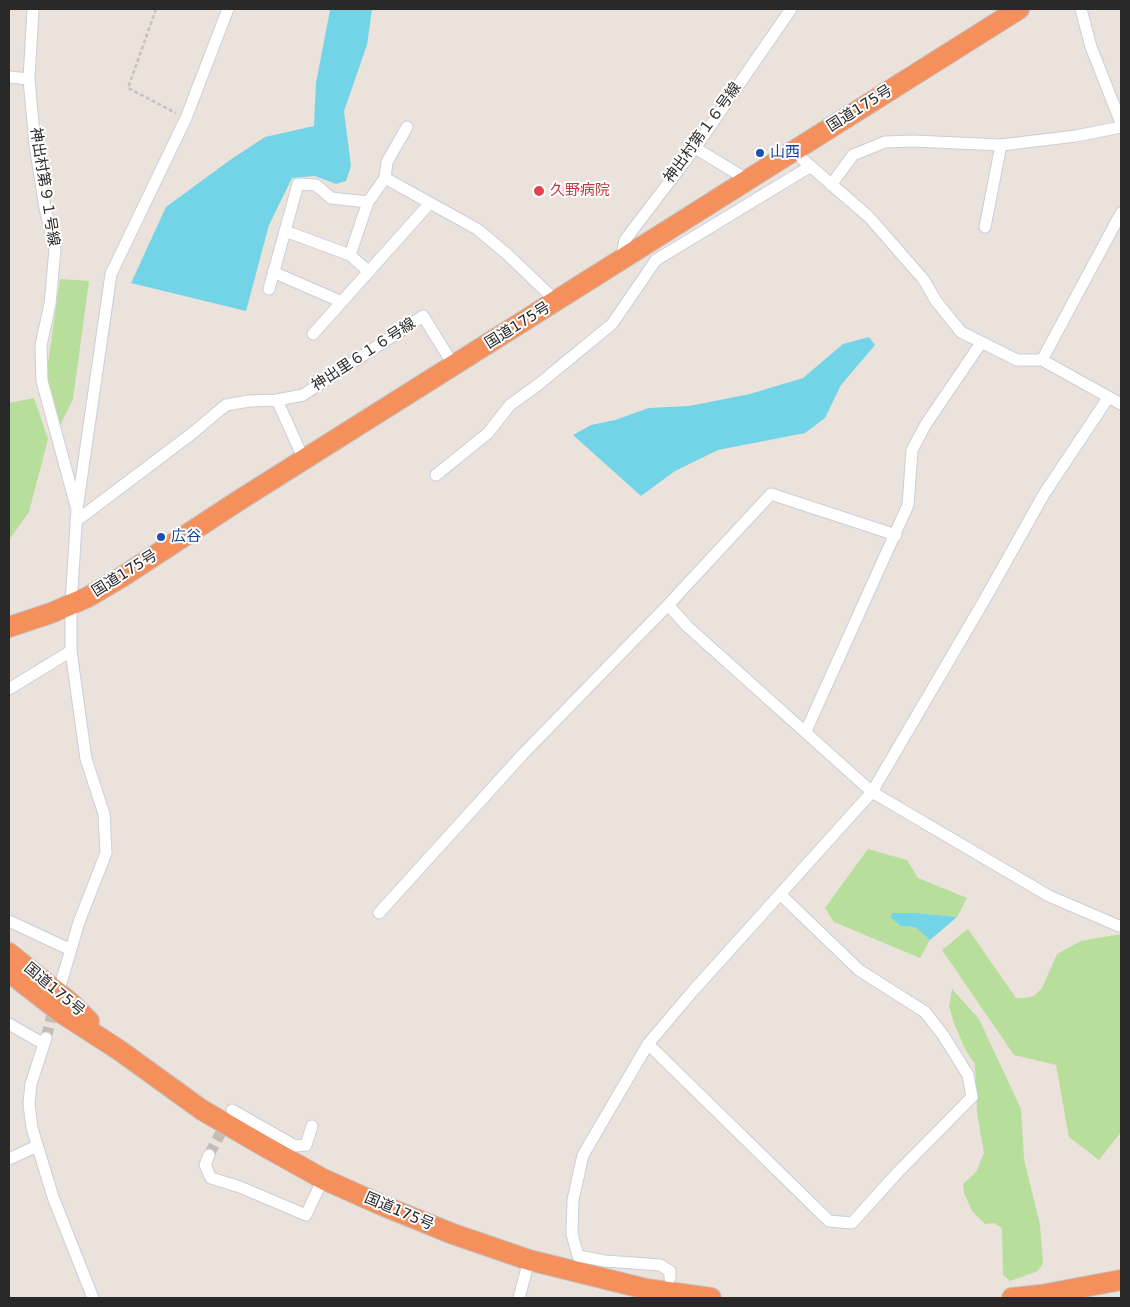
<!DOCTYPE html>
<html>
<head>
<meta charset="utf-8">
<style>
  body { margin:0 }
  #map { position:relative; width:1130px; height:1307px; overflow:hidden; background:#eae2db; font-family:"DejaVu Sans",sans-serif }
  canvas { display:block }
  .frame { position:absolute; inset:0; border:10px solid #292929; pointer-events:none }
</style>
</head>
<body>
<div id="map">
<canvas width="1130" height="1307"></canvas>
<div class="frame"></div>
</div>
<script>
const ctx = document.querySelector('canvas').getContext('2d');
ctx.lineJoin = 'round';
function paint(path, color) { ctx.fillStyle = color; ctx.fill(path, 'evenodd'); }
const poly = rows => new Path2D(rows.map(r => 'M' + r).join(''));
function strokePath(path, color, width, dash) { ctx.strokeStyle = color; ctx.lineWidth = width; ctx.lineCap = dash ? 'butt' : 'round'; ctx.setLineDash(dash || []); ctx.stroke(path); }
function label(font, color, halo, rows, align = 'center') {
  ctx.font = font + ' "DejaVu Sans","Noto Sans JP",sans-serif'; ctx.lineWidth = 4; ctx.setLineDash([]); ctx.textBaseline = 'middle'; ctx.strokeStyle = halo; ctx.fillStyle = color; for (const [text, x, y, turn = 0] of rows) {
    ctx.save(); ctx.translate(x, y); ctx.rotate((+turn || 0) * Math.PI / 180); ctx.textAlign = isNaN(turn) ? turn : align; if (halo) ctx.strokeText(text, 0, 0); ctx.fillText(text, 0, 0); ctx.restore();
  }
}
const green = poly([
  [60,279,89,281,73,399,60,426,46,377],
  [34,398,48,439,29,512,9,540,9,403],
  [868,849,907,860,918,878,967,898,957,917,917,913,893,913,901,926,915,927,930,940,920,958,834,922,825,908],
  [968,929,1016,998,1025,998,1034,996,1042,988,1057,954,1081,941,1121,934,1121,1132,1099,1160,1069,1137,1056,1065,1014,1055,942,950],
  [952,989,979,1019,1021,1109,1024,1159,1040,1225,1043,1263,1038,1271,1010,1281,1003,1275,1002,1228,994,1223,985,1224,972,1211,964,1193,963,1184,976,1172,984,1153,977,1113,975,1064,965,1049,954,1023,949,1006]
]);
const water = poly([
  [329,9,372,9,367,45,344,111,351,166,346,181,336,184,315,176,292,178,269,225,246,311,131,283,166,207,230,160,265,137,314,126,316,83,330,10],
  [869,337,875,345,841,385,825,418,805,433,718,450,675,471,641,496,573,435,591,425,615,420,649,408,689,406,750,394,803,378,843,344],
  [893,913,917,913,957,917,930,940,915,927,901,926,890,917]
]);
const streetTunnel = poly([
  [46,1038,55,1003],
  [209,1155,228,1119]
]);
const path = poly([
  [156,9,128,88,176,113]
]);
const street = poly([
  [33,9,29,79,35,145,45,208,55,250,50,304,41,345,42,381,76,506],
  [1081,9,1091,47,1121,123],
  [9,77,29,79],
  [407,127,387,162,385,178,477,229,507,254,557,302],
  [695,148,748,180],
  [793,151,869,217,924,280,936,301,961,332,1017,360,1042,360,1121,404],
  [831,185,853,155,885,142,913,141,1001,145,1076,136,1121,127],
  [985,227,1001,145],
  [285,231,350,255,369,272],
  [350,255,368,202],
  [621,259,625,240,695,148,791,9],
  [273,272,342,302],
  [269,289,298,184,316,185,331,198,368,202,385,178],
  [313,334,430,203],
  [1042,360,1121,213],
  [277,400,304,460],
  [436,475,488,433,510,405,539,384,612,324,656,260,811,166],
  [76,521,190,435,226,405,249,401,277,400,303,395,423,316,454,366],
  [668,605,688,627,872,792,1049,896,1119,926,1121,926],
  [9,689,71,651],
  [806,731,908,505,912,450,926,424,981,343],
  [379,913,523,754,668,605,771,494,896,535],
  [9,921,71,950],
  [61,983,79,922,106,853,104,814,86,759,71,651,71,605,77,509,111,274,186,118,228,9],
  [9,1024,44,1044],
  [46,1038,31,1084,29,1104,32,1128,53,1197,93,1298],
  [648,1044,829,1221,852,1223,898,1172,972,1097,968,1075,943,1035,925,1012,859,970,781,895],
  [232,1110,295,1146,306,1145,312,1126],
  [209,1155,205,1165,211,1178,240,1187,306,1215,323,1179],
  [9,1159,37,1146],
  [670,1278,670,1271,660,1265,605,1261,578,1256,572,1234,573,1200,583,1155,648,1044,692,992,872,792,985,599,1044,494,1108,398],
  [519,1298,529,1260]
]);
const highway = poly([
  [9,627,51,613,88,597,122,577,238,501,1019,9],
  [9,953,71,1003,89,1021],
  [9,972,60,1012,119,1050,202,1110,264,1146,323,1179,386,1207,453,1234,529,1260,646,1289,711,1298],
  [1012,1298,1041,1295,1121,1280]
]);
const markers = [
  [760,153,5,"#1a4fb4"],
  [539,191,6,"#e0444e"],
  [161,537,5,"#1a4fb4"]
];
const streetNames = [
  ["国道175号",860,109,-32],
  ["神出村第１６号線",703,133,-54],
  ["神出村第９１号線",44,187,81],
  ["国道175号",518,326,-32],
  ["神出里６１６号線",364,355,-33],
  ["国道175号",125,574,-32],
  ["国道175号",54,990,40],
  ["国道175号",399,1212,23]
];
const transitNames = [
  ["山西",770,153],
  ["広谷",171,537]
];
const healthNames = [
  ["久野病院",550,191]
];
paint(green, '#b8de9b');
paint(water, '#74d4e7');
strokePath(streetTunnel, '#c3bdb7', 11, [11, 5.5]);
strokePath(street, '#caceda', 13);
strokePath(highway, '#c3c3c3', 22);
strokePath(path, '#c3c3c3', 2.5, [4, 2.5]);
strokePath(street, '#fff', 11);
strokePath(highway, '#f58f5c', 20);
for (const [x, y, r, color] of markers) { const dot = new Path2D(); dot.arc(x, y, r, 0, 2 * Math.PI); ctx.fillStyle = color; ctx.fill(dot); strokePath(dot, '#fff', 2); }
label('15px', '#292929', '#fff', streetNames);
label('15px', '#164399', '#fff', transitNames, 'left');
label('15px', '#be3a42', '#fff', healthNames, 'left');
</script>
</body>
</html>
